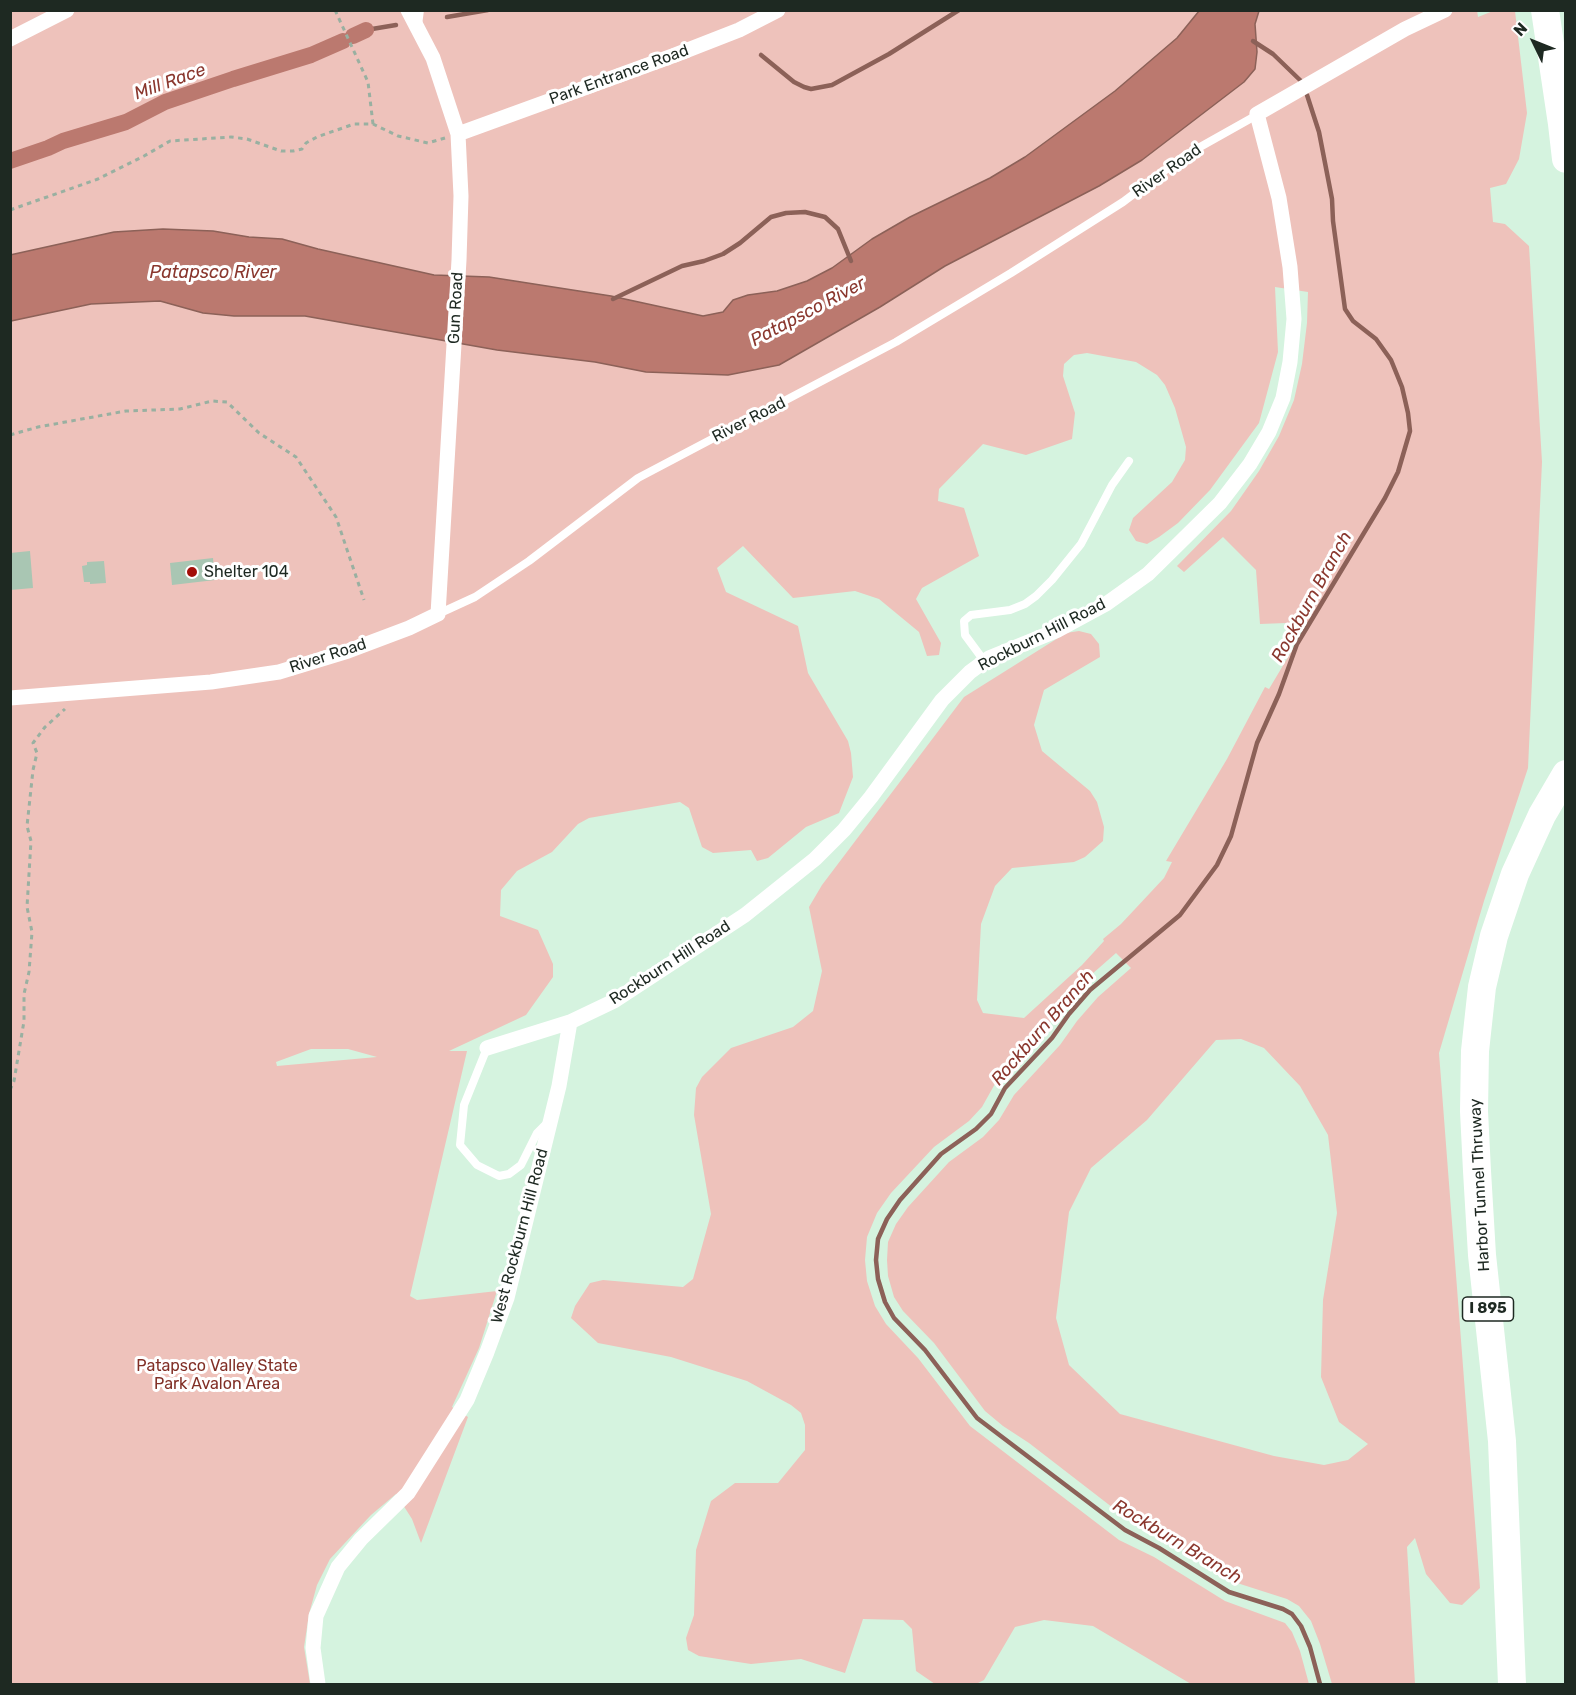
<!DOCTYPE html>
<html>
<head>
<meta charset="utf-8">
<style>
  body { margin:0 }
  #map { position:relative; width:1576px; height:1695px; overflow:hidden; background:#d5f3df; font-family:Rubik,sans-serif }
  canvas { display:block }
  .frame { position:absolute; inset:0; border:12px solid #1e2922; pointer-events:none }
  .north { position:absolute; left:1504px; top:12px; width:60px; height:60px; -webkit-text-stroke:4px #fff; paint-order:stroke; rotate:313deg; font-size:16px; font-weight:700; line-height:24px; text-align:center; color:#1e2922 }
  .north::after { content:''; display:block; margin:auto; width:21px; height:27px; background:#1e2922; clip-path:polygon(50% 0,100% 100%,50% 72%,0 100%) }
</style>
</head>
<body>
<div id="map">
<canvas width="1576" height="1695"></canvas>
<div class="frame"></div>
<div class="north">N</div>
</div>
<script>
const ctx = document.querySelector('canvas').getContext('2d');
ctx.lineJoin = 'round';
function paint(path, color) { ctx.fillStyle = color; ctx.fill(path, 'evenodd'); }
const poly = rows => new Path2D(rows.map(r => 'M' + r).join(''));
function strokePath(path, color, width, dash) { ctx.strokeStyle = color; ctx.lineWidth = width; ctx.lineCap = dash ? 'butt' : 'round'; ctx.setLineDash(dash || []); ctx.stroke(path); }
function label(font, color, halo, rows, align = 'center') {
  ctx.font = font + ' Rubik,sans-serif'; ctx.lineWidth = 6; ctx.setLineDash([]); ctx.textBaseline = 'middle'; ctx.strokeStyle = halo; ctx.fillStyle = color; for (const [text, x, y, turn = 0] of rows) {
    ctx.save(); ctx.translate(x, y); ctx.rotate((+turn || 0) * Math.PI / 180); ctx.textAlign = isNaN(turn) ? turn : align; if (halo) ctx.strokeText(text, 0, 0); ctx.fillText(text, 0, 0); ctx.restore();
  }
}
const green = poly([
  [1477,10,1478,17,1493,11,1515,11,1527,113,1519,159,1506,184,1490,188,1493,222,1505,224,1529,246,1542,462,1528,768,1484,901,1439,1053,1480,1588,1462,1605,1450,1603,1426,1574,1415,1538,1407,1547,1415,1684,1332,1684,1320,1644,1311,1621,1299,1606,1287,1599,1234,1582,1164,1538,1130,1521,1029,1443,1003,1426,985,1411,934,1343,903,1311,894,1297,888,1276,887,1260,888,1242,896,1224,908,1207,949,1162,983,1137,999,1120,1014,1095,1060,1045,1077,1021,1098,997,1131,968,1116,953,1083,982,1060,1007,1044,1032,996,1082,982,1107,969,1121,934,1147,891,1193,877,1213,867,1237,865,1260,867,1281,875,1306,886,1324,918,1358,970,1426,1119,1540,1154,1557,1225,1601,1285,1623,1292,1632,1300,1651,1309,1684,1191,1684,1093,1626,1044,1620,1015,1627,984,1680,976,1684,935,1684,916,1671,912,1629,903,1620,863,1619,845,1673,801,1659,751,1664,699,1656,688,1650,686,1638,694,1615,696,1550,711,1501,735,1483,778,1483,805,1450,805,1425,801,1413,791,1405,747,1381,671,1357,598,1343,571,1318,575,1306,590,1283,603,1280,683,1287,693,1279,711,1214,694,1115,696,1088,702,1077,731,1048,793,1027,813,1011,822,971,809,907,822,885,964,697,1066,633,1079,631,1091,634,1099,644,1100,657,1044,690,1034,725,1042,751,1090,791,1097,802,1104,827,1103,841,1085,857,1074,862,1012,868,995,886,981,924,977,1000,983,1013,1024,1018,1082,965,1104,941,1103,939,1121,924,1164,878,1172,862,1166,861,1227,759,1265,687,1269,689,1309,622,1295,623,1289,632,1286,623,1260,624,1256,570,1223,537,1184,572,1177,566,1231,511,1259,471,1279,436,1294,400,1302,364,1307,323,1308,292,1275,287,1278,352,1259,423,1210,490,1178,523,1159,537,1147,544,1136,541,1129,530,1133,518,1172,482,1185,460,1186,447,1175,408,1165,385,1157,375,1136,362,1087,353,1074,355,1064,364,1063,376,1075,413,1072,439,1026,455,983,444,939,489,938,501,964,508,979,556,922,588,916,599,941,643,939,655,927,656,919,632,879,599,855,591,793,598,743,546,717,568,726,592,798,626,808,673,848,741,851,753,853,777,839,813,806,827,768,858,757,861,751,850,713,853,702,847,689,808,680,802,589,818,578,824,552,852,517,871,501,890,500,916,538,930,553,964,553,977,526,1015,449,1051,467,1051,410,1296,417,1300,497,1291,479,1348,452,1407,468,1417,421,1543,412,1519,396,1494,371,1515,330,1559,317,1585,309,1614,304,1647,310,1684,11,1684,11,11],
  [1241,1039,1264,1048,1300,1086,1328,1135,1337,1213,1323,1300,1321,1377,1339,1422,1368,1444,1348,1460,1324,1465,1274,1456,1120,1414,1069,1365,1056,1318,1069,1212,1091,1168,1147,1120,1216,1040],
  [311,1049,348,1049,377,1057,277,1066,276,1062]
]);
const water = poly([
  [1199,11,1259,11,1255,24,1257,52,1255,69,1244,82,1142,160,1099,186,945,266,880,307,779,365,728,375,646,372,595,362,497,350,305,316,234,316,203,313,160,301,91,304,11,321,10,255,114,232,163,229,213,231,249,237,282,239,318,249,434,275,489,277,611,296,703,316,723,312,733,300,748,295,777,291,807,281,832,268,872,239,910,217,990,178,1025,157,1115,91,1177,38,1199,11]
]);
const stream = poly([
  [447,17,488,10],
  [366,30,396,25],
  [1253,41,1273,54,1301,81],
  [761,55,794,82,804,87,811,89,832,85,889,54,959,10],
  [1307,95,1319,132,1332,199,1333,221,1345,309,1353,321,1376,339,1391,360,1402,387,1408,413,1410,431,1398,472,1385,498,1297,644,1279,694,1257,743,1231,836,1217,865,1180,915,1090,990,1069,1014,1052,1038,1005,1088,991,1114,976,1129,941,1154,900,1200,887,1219,878,1239,876,1260,878,1279,885,1302,894,1318,925,1350,977,1418,1125,1530,1159,1548,1229,1592,1283,1609,1292,1614,1301,1626,1310,1647,1320,1684],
  [613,299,682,266,704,261,723,254,740,243,771,217,786,213,805,212,825,217,838,229,851,261]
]);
const canal = poly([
  [353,36,366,30],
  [10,161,48,148,63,141,126,122,165,102,233,79,311,55,343,41]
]);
const building = poly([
  [30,551,33,588,10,590,10,553],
  [213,558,215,580,172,585,170,563],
  [104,561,106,583,90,584,90,582,84,582,82,566,87,565,87,562]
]);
const path = poly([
  [335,10,368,82,373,124],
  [10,210,98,179,144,156,170,141,231,137,247,139,281,151,293,151,302,149,306,143,317,137,354,124,373,124,398,136,428,143,445,138],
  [10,435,38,427,126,411,180,409,212,401,227,402,259,433,296,457,336,517,364,600],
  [10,1090,14,1081,24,1021,24,994,29,972,32,932,27,907,31,841,27,826,33,770,37,753,33,743,45,727,65,709]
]);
const lane = poly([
  [418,25,420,10],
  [438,614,475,597,529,561,638,478,896,342,1011,273,1123,202,1184,156,1257,115],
  [985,662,965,635,964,621,971,615,1010,610,1025,604,1036,596,1052,580,1081,544,1112,485,1129,461],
  [487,1048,464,1105,460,1145,477,1165,499,1176,509,1174,521,1165,537,1133,548,1122]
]);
const street = poly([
  [10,39,67,10],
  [458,134,675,55,739,30,778,10],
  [10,698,211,682,279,672,348,651,409,628,438,614,459,260,461,196,458,134,433,58,408,10],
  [487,1048,570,1022,614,1001,745,915,815,859,844,830,871,797,942,700,970,672,989,658,1058,630,1106,604,1148,574,1220,503,1250,464,1269,432,1283,398,1290,362,1294,319,1290,267,1279,198,1257,114,1405,29,1445,10],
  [318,1684,313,1648,316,1616,338,1567,361,1539,408,1493,467,1400,487,1352,507,1298,559,1086,570,1022]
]);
const highway = poly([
  [1545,10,1562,124,1566,159],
  [1512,1684,1502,1441,1482,1255,1477,1171,1474,1111,1475,1051,1482,987,1494,936,1515,874,1542,815,1566,774]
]);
const markers = [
  [192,572,6,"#a30d08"]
];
const shields = [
  [1488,1309,51]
];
const shieldNames = [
  ["I 895",1488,1309]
];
const streetNames = [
  ["Park Entrance Road",619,75,-20],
  ["River Road",1167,171,-35],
  ["Gun Road",456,308,-87],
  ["River Road",749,420,-27],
  ["Rockburn Hill Road",1042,635,-27],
  ["River Road",328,656,-18],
  ["Rockburn Hill Road",670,963,-33],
  ["Harbor Tunnel Thruway",1480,1185,-93],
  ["West Rockburn Hill Road",520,1236,-75]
];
const poiNames = [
  ["Shelter 104",204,572]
];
const parkNames = [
  ["Patapsco Valley State",217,1366],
  ["Park Avalon Area",217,1384]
];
const waterNames = [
  ["Mill Race",170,82,-20],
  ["Patapsco River",213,273],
  ["Patapsco River",808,312,-28],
  ["Rockburn Branch",1312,597,-61],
  ["Rockburn Branch",1043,1028,-49],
  ["Rockburn Branch",1177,1542,31]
];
paint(green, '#eec2bb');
paint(water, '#bb796f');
strokePath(water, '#8c6158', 1.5);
strokePath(stream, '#8c6158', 4.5);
strokePath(canal, '#bb796f', 16);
paint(building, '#a9c6b3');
strokePath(path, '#99b0a1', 3, [4.5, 4.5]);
strokePath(lane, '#fff', 8);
strokePath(street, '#fff', 15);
strokePath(highway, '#fff', 28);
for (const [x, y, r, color] of markers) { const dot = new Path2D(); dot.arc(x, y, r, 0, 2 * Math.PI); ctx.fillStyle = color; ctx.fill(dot); strokePath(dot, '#fff', 2); }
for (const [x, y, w] of shields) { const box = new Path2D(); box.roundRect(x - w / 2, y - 12, w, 24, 4.5); ctx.fillStyle = '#fff'; ctx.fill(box); strokePath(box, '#1e2922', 1.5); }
label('bold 15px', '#1e2922', null, shieldNames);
label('16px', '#1e2922', '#fff', streetNames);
label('16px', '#1e2922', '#fff', poiNames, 'left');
label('16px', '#812f26', '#fff', parkNames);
label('italic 18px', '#8a372e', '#fff', waterNames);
</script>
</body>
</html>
